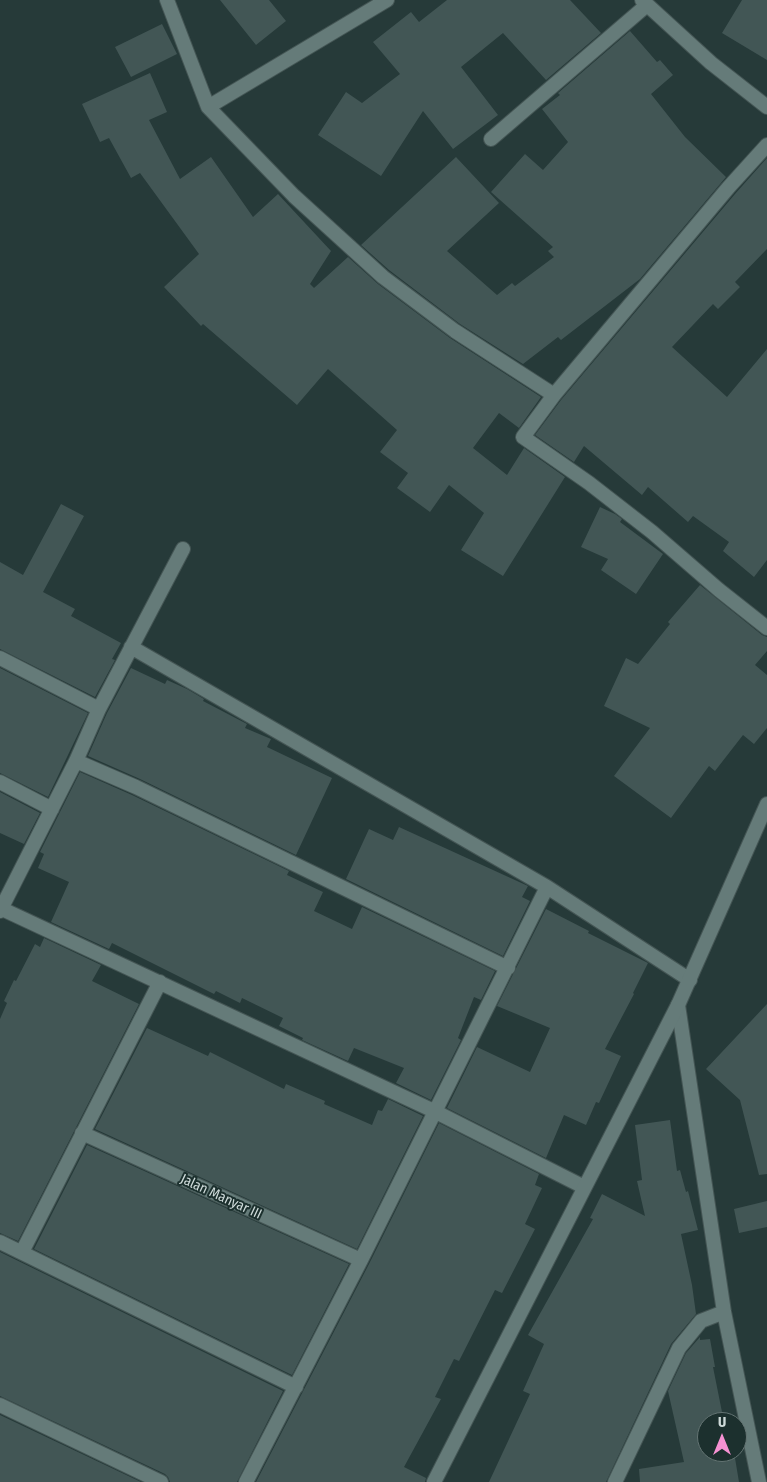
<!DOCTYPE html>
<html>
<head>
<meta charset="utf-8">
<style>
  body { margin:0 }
  #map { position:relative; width:767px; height:1482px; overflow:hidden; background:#263a39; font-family:"Fira Sans Condensed",sans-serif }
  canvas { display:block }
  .north { position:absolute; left:697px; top:1412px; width:50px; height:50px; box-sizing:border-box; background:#1c302e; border:1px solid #647473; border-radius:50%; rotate:0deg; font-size:14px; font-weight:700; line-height:20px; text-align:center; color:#cfdbda }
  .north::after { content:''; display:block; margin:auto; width:18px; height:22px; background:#f591d2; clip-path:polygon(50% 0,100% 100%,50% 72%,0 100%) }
</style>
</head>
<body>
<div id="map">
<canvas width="767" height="1482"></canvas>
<div class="north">U</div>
</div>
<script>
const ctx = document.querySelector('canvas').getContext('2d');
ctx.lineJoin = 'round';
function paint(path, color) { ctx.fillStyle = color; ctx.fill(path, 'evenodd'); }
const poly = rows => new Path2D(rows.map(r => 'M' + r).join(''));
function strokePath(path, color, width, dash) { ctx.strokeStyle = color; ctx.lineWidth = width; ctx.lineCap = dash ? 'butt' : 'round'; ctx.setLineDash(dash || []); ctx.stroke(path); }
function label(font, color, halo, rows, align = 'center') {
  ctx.font = font + ' "Fira Sans Condensed",sans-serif'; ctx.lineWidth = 4; ctx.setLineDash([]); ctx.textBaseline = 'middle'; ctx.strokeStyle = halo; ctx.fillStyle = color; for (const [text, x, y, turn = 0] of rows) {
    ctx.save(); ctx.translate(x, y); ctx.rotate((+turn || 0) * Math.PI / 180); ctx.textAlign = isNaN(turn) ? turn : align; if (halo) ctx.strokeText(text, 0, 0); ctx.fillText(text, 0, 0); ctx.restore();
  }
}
const building = poly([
  [220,0,269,0,286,21,256,45],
  [447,0,570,0,601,33,546,80,503,33,461,67,498,115,453,149,423,111,381,176,318,135,346,92,362,103,400,74,373,42,411,12,419,22],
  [742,0,767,0,767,60,722,33],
  [162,24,177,54,131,77,115,47],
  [630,31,657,62,660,60,673,75,651,94,685,137,726,177,640,279,561,340,558,337,523,364,460,324,389,270,361,245,456,157,499,203,447,251,497,295,512,283,515,286,554,257,548,251,553,247,491,192,525,154,543,170,568,142,542,109,560,95,558,93],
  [150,73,167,112,149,120,180,179,211,157,253,217,278,194,331,251,310,284,314,288,348,257,378,284,450,338,541,397,519,428,499,413,473,448,507,475,524,448,565,477,503,576,461,550,484,513,449,485,430,512,397,488,408,473,380,452,397,430,328,369,297,405,203,324,201,326,164,287,199,254,140,173,131,178,109,138,100,142,82,104],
  [767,158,767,249,735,282,740,287,718,309,713,304,672,347,727,397,767,349,767,560,754,577,723,551,729,542,693,516,688,522,648,487,642,495,584,446,574,462,535,435,561,400,735,194],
  [61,504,84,516,43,592,75,609,71,616,121,643,112,659,115,660,95,697,0,649,0,562,23,575],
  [600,507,615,514,622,519,620,522,663,554,636,594,601,570,608,559,581,547],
  [700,585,762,635,767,637,767,651,755,665,767,675,767,728,754,744,743,735,715,771,709,766,671,818,614,776,650,728,604,706,626,658,638,664,670,624,668,622],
  [0,668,88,713,48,797,0,773],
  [131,668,165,684,167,680,187,689,204,699,203,701,247,724,245,728,271,739,267,747,332,778,296,855,140,779,88,756,107,713],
  [80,772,132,795,289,871,287,875,323,892,314,911,352,929,362,907,495,971,481,1000,474,997,458,1038,461,1040,431,1100,396,1083,404,1068,354,1048,348,1061,302,1040,303,1038,279,1026,283,1018,242,998,240,1003,216,991,214,994,112,943,109,949,51,922,69,882,38,868,44,854,40,852],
  [0,792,40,813,24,844,0,833],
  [399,827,528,886,522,897,530,901,503,956,346,879,369,829,393,840],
  [546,909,589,931,588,933,648,963,633,993,634,994,605,1049,621,1056,599,1103,596,1102,586,1125,564,1115,546,1158,447,1108,477,1047,530,1072,550,1028,497,1006],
  [44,938,101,965,92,981,139,1004,18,1241,0,1233,0,1019,7,1003,4,1001,14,980,16,981,35,944,40,947],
  [767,1004,767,1174,759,1175,740,1100,706,1069],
  [147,1028,208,1056,210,1052,284,1089,286,1084,325,1101,324,1104,372,1125,378,1110,382,1111,388,1099,423,1116,357,1249,95,1129],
  [670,1120,677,1171,680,1170,686,1192,688,1191,698,1230,681,1234,692,1285,696,1314,671,1344,606,1482,489,1482,530,1394,523,1391,544,1344,528,1335,593,1219,590,1218,602,1194,645,1216,637,1181,642,1180,635,1125],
  [439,1123,539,1174,535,1185,542,1188,525,1224,535,1229,502,1293,495,1290,459,1361,454,1359,435,1397,441,1399,404,1467,426,1478,425,1482,256,1482,369,1264],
  [87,1145,349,1264,292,1375,34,1249],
  [767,1201,767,1227,739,1233,734,1209],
  [0,1252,283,1391,237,1482,170,1482,168,1477,165,1474,0,1396],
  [700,1337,700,1340,710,1339,715,1367,713,1367,724,1422,707,1422,707,1452,734,1452,739,1482,640,1482,639,1469,684,1462,668,1391,686,1353],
  [0,1415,141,1482,0,1482]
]);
const minor = poly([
  [167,0,208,107,294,196,383,277,455,331,554,395],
  [642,0,711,63,767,107],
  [208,107,387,0],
  [491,139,647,5],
  [767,145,728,188,554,395,523,437,589,483,652,532,719,590,767,628],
  [131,647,547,887,690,980],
  [0,658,99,709],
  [76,761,136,787,508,968],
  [0,782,52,809],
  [0,908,434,1111,584,1187],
  [0,911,76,761,99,709,183,549],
  [678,1005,724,1312,759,1482],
  [82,1133,361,1260],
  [0,1242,296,1387],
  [22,1252,160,982],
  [0,1405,161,1482],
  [246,1482,361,1260,547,887],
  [615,1482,679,1348,701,1321,724,1312]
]);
const tertiary = poly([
  [434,1482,678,1005,767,804]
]);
const streetNames = [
  ["Jalan Manyar III",221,1197,25]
];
paint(building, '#425655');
strokePath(minor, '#445554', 16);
strokePath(tertiary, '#445554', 16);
strokePath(minor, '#657b79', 14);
strokePath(tertiary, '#657b79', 14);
label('14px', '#cfdbda', '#1c302e', streetNames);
</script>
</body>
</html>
